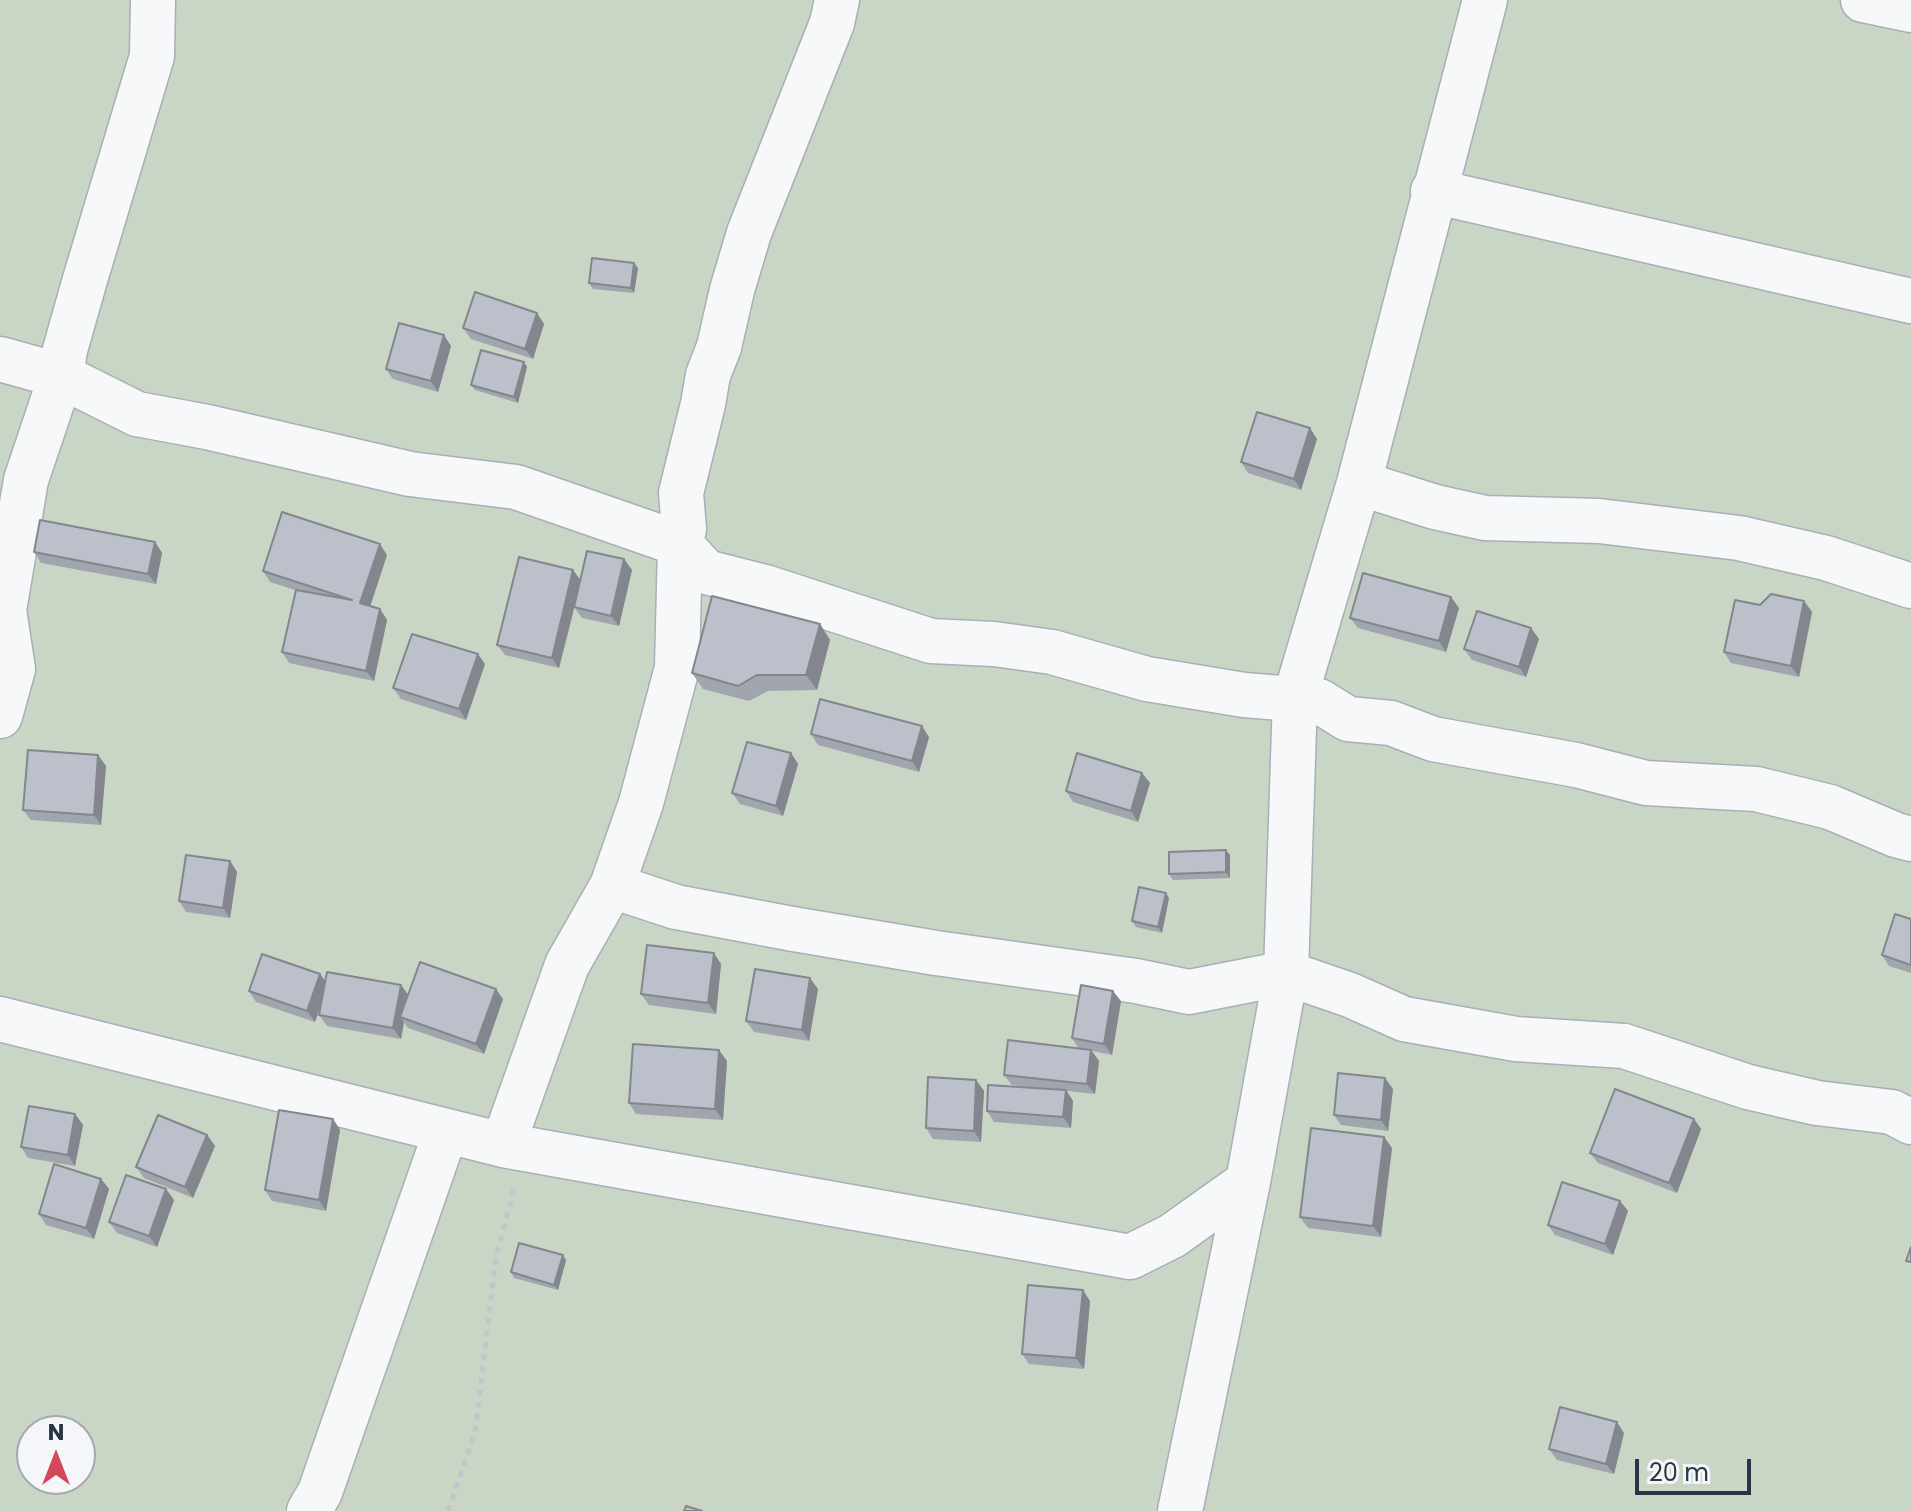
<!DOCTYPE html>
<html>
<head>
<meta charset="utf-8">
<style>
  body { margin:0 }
  #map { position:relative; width:1911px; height:1511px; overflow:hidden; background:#e4e7ec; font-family:Poppins,sans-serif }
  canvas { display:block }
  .north { position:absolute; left:16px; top:1415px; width:80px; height:80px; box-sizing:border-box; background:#f4f6f9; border:2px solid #a4a8b1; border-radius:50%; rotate:0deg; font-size:22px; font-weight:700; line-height:32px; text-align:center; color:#2b3445 }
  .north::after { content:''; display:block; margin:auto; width:28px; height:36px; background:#d1495b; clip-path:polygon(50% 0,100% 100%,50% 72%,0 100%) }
  .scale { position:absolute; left:1635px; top:1459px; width:116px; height:36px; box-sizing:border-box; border:4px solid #2b3445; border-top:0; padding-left:10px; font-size:24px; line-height:28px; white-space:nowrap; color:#2b3445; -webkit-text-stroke:6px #f4f6f9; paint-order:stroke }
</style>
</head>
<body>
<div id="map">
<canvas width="1911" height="1511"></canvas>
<div class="north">N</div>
<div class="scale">20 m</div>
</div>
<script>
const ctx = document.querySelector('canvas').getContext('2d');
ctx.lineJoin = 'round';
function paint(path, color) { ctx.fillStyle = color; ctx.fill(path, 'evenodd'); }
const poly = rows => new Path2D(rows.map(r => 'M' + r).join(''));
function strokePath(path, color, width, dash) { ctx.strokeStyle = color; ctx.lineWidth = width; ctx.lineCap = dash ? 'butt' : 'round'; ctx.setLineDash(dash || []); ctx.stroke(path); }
const green = poly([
  [0,0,1911,0,1911,1511,0,1511],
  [32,1431,80,1431,80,1479,32,1479]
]);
const path = poly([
  [448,1511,475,1432,496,1257,514,1189]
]);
const minor = poly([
  [1863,0,1911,10],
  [1433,191,1911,301],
  [0,359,61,376,137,414,207,427,410,474,516,487,680,544,706,572,765,587,931,641,994,644,1052,652,1147,679,1244,695,1319,701,1348,719,1391,723,1433,739,1576,765,1646,783,1756,789,1830,807,1896,835,1911,839],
  [1359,483,1435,507,1485,518,1599,521,1739,538,1826,558,1911,586],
  [0,716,13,669,4,610,26,480,61,376,65,350,84,283,152,56,153,0],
  [612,886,676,907,793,929,936,953,1136,981,1189,992,1286,973,1350,995,1404,1019,1516,1039,1624,1046,1748,1087,1817,1103,1892,1112,1911,1122],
  [0,1019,503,1145,1130,1257,1172,1236,1248,1182],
  [503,1145,567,965,612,886,641,803,677,668,680,544,684,529,681,493,703,404,708,375,719,347,732,290,749,233,832,23,837,0],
  [309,1511,320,1492,446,1131],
  [1180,1511,1248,1182,1286,973,1295,698,1359,483,1485,0]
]);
const wall = poly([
  [638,268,634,293,593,289,589,283],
  [544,324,533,359,471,339,463,328],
  [451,346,438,392,393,379,386,369],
  [524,362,527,367,518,403,475,390,471,385],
  [1317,439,1301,490,1248,473,1241,462],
  [155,542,162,553,156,584,41,563,34,552],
  [387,555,370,606,380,609,387,620,374,681,289,663,282,652,298,591,270,582,263,571],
  [624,559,632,570,619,626,582,618,574,607,578,592,559,668,505,655,497,645,573,570,581,581],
  [1804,601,1812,612,1799,677,1731,663,1724,652,1760,605],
  [1459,608,1446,652,1358,628,1350,618],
  [820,624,830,640,817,690,768,691,749,701,703,689,692,673],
  [1539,639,1526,677,1472,660,1464,649],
  [485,664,466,720,401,699,393,688],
  [811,734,929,737,919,772,818,745],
  [791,753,798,764,783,816,740,804,732,793],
  [98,755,106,766,101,825,31,820,23,810],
  [1142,773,1150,783,1138,822,1073,802,1066,791],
  [1230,855,1230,878,1173,880,1169,874],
  [230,861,237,872,230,918,186,912,179,901],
  [1169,898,1162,933,1136,927,1132,921],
  [1911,919,1911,973,1889,966,1882,955],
  [721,964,716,1014,649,1005,641,994],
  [325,981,401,985,408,995,503,999,484,1054,408,1028,404,1022,401,1039,327,1026,319,1015,322,1000,315,1022,256,1002,249,991],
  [818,989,809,1041,754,1032,746,1021],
  [1121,1001,1112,1055,1092,1051,1099,1061,1095,1094,1067,1091,1073,1101,1071,1128,994,1122,987,1111,1040,1088,1012,1085,1004,1075,1079,1049,1072,1038],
  [727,1061,723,1120,636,1114,629,1103],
  [976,1080,984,1091,981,1142,933,1139,926,1128],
  [1393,1089,1388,1131,1341,1125,1334,1115],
  [75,1114,83,1125,75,1166,28,1158,21,1147],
  [333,1119,340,1130,326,1211,272,1201,265,1190],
  [1694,1119,1701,1129,1677,1193,1598,1163,1590,1153],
  [207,1135,215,1146,193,1198,144,1178,136,1167],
  [1384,1137,1392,1148,1381,1237,1308,1228,1300,1217],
  [101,1179,109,1189,94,1239,46,1225,39,1214],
  [166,1189,174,1200,157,1247,117,1233,109,1222],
  [1620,1201,1628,1211,1613,1255,1555,1235,1548,1225],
  [566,1260,558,1290,514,1278,511,1272],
  [1090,1301,1084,1369,1029,1364,1022,1354],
  [1624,1433,1614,1474,1557,1460,1549,1449]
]);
const shadedWall = poly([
  [634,263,638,268,634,293,631,288],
  [537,313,544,324,533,359,525,349],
  [444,335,451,346,438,392,431,381],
  [524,362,527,367,518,403,514,397],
  [1310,428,1317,439,1301,490,1294,479],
  [155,542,162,553,156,584,148,574],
  [380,544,387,555,368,613,360,603],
  [624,559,632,570,619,626,611,616],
  [573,570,581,581,559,668,552,658],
  [1451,597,1459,608,1446,652,1439,641],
  [1804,601,1812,612,1799,677,1791,666],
  [380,609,387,620,374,681,366,671],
  [820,624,830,640,817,690,806,675],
  [1531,628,1539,639,1526,677,1519,667],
  [478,654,485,664,466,720,459,709],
  [922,726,929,737,919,772,912,761],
  [791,753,798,764,783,816,776,806],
  [98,755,106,766,101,825,94,815],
  [1142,773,1150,783,1138,822,1131,811],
  [1226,850,1230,855,1230,878,1226,872],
  [230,861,237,872,230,918,223,908],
  [1166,893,1169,898,1162,933,1158,927],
  [714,953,721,964,716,1014,708,1003],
  [320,974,328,984,315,1022,307,1011],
  [810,978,818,989,809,1041,802,1030],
  [401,985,409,996,400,1017,404,1022,401,1039,393,1028],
  [496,989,503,999,484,1054,476,1044],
  [1113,991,1121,1001,1112,1055,1104,1044],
  [719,1050,727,1061,723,1120,715,1109],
  [1091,1050,1099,1061,1095,1094,1087,1084],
  [1385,1078,1393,1089,1388,1131,1381,1120],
  [976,1080,984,1091,981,1142,974,1131],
  [1066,1090,1073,1101,1071,1128,1063,1117],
  [75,1114,83,1125,75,1166,68,1155],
  [333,1119,340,1130,326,1211,319,1200],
  [1694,1119,1701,1129,1677,1193,1669,1183],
  [207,1135,215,1146,193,1198,185,1187],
  [1384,1137,1392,1148,1381,1237,1373,1226],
  [101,1179,109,1189,94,1239,86,1228],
  [166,1189,174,1200,157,1247,149,1236],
  [1620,1201,1628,1211,1613,1255,1605,1244],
  [563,1255,566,1260,558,1290,554,1285],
  [1083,1290,1090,1301,1084,1369,1076,1358],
  [1617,1422,1624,1433,1614,1474,1606,1464]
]);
const building = poly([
  [592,258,634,263,631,288,589,283,592,258],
  [475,292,537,313,525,349,463,328,475,292],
  [399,323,444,335,431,381,386,369,399,323],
  [481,350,524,362,514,397,471,385,481,350],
  [1257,412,1310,428,1294,479,1241,462,1257,412],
  [282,512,380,544,360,603,380,609,366,671,282,652,296,590,352,600,263,571,282,512],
  [40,520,155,542,148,574,34,552,40,520],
  [587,551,624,559,611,616,574,607,587,551],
  [519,557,573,570,552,658,497,645,519,557],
  [1363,573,1451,597,1439,641,1350,618,1363,573],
  [1771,594,1804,601,1791,666,1724,652,1735,600,1760,605,1771,594],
  [712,596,820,624,806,675,757,675,738,686,692,673,712,596],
  [1477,611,1531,628,1519,667,1464,649,1477,611],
  [412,634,478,654,459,709,393,688,412,634],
  [820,699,922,726,912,761,811,734,820,699],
  [747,742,791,753,776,806,732,793,747,742],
  [28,750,98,755,94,815,23,810,28,750],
  [1077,753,1142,773,1131,811,1066,791,1077,753],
  [1226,850,1226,872,1169,874,1169,852,1226,850],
  [186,855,230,861,223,908,179,901,186,855],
  [1139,887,1166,893,1158,927,1132,921,1139,887],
  [1895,914,1911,919,1911,965,1882,955,1895,914],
  [647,945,714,953,708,1003,641,994,647,945],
  [262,954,320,974,307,1011,249,991,262,954],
  [420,962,496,989,476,1044,400,1017,420,962],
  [755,969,810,978,802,1030,746,1021,755,969],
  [327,972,401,985,393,1028,319,1015,327,972],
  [1081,985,1113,991,1104,1044,1072,1038,1081,985],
  [1008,1040,1091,1050,1087,1084,1004,1075,1008,1040],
  [633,1044,719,1050,715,1109,629,1103,633,1044],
  [1338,1073,1385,1078,1381,1120,1334,1115,1338,1073],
  [928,1077,976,1080,974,1131,926,1128,928,1077],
  [988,1085,1066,1090,1063,1117,987,1111,988,1085],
  [1615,1089,1694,1119,1669,1183,1590,1153,1615,1089],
  [29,1106,75,1114,68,1155,21,1147,29,1106],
  [279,1110,333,1119,319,1200,265,1190,279,1110],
  [158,1115,207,1135,185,1187,136,1167,158,1115],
  [1311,1128,1384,1137,1373,1226,1300,1217,1311,1128],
  [54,1164,101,1179,86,1228,39,1214,54,1164],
  [126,1175,166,1189,149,1236,109,1222,126,1175],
  [1562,1182,1620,1201,1605,1244,1548,1225,1562,1182],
  [519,1243,563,1255,554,1285,511,1272,519,1243],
  [1911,1247,1911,1262,1906,1261,1911,1247],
  [1028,1285,1083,1290,1076,1358,1022,1354,1028,1285],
  [1560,1407,1617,1422,1606,1464,1549,1449,1560,1407],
  [686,1506,702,1511,684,1511,686,1506]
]);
paint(green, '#c9d6c5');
strokePath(minor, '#a9aeb7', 47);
strokePath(path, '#c2c5cb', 5, [6, 6]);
strokePath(minor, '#f7f8fa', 44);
paint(wall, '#a1a5ae');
paint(shadedWall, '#83868d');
paint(building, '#bbc0ca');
strokePath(building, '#83868d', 2);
</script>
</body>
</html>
